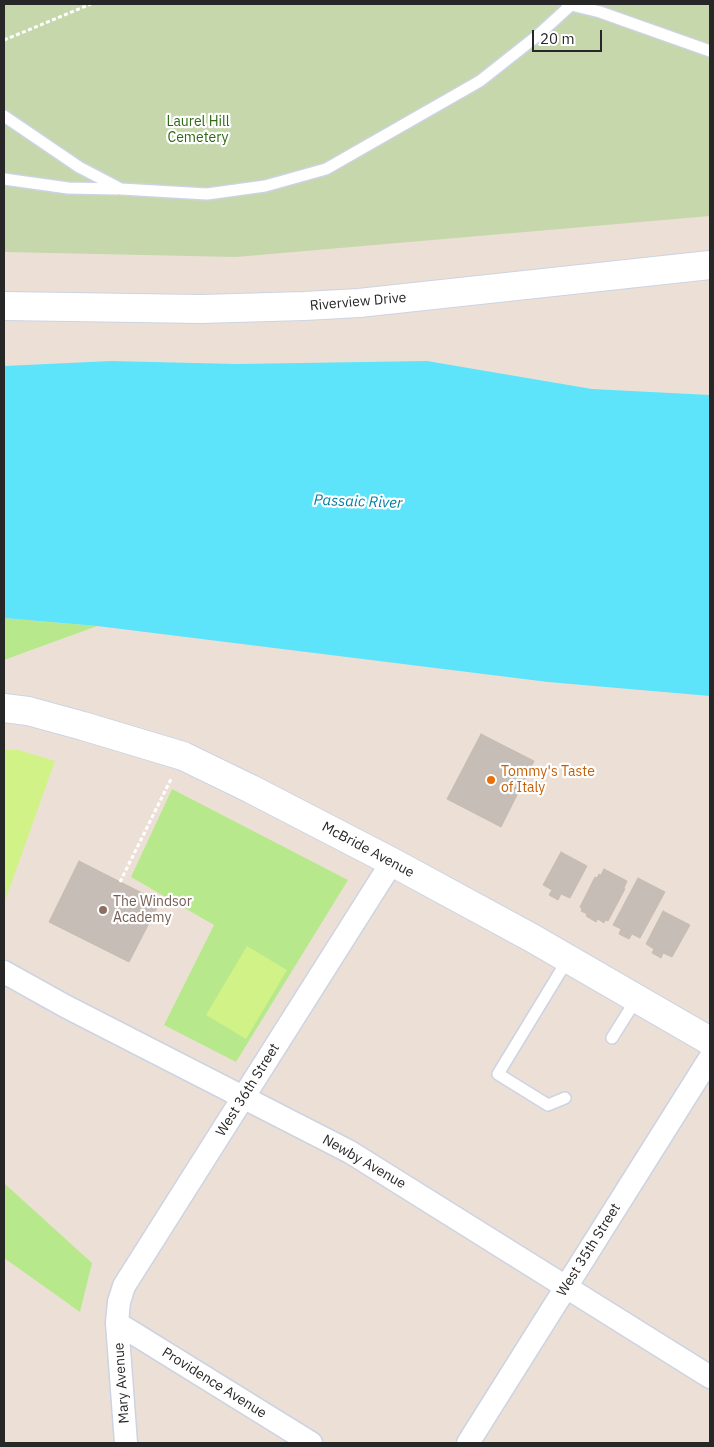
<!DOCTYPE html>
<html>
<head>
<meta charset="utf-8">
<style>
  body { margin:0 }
  #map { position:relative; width:714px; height:1447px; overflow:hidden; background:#ece0d6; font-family:"IBM Plex Sans",sans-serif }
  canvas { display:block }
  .frame { position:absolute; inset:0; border:5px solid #272727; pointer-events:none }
  .scale { position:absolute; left:532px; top:30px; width:70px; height:22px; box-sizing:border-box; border:2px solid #272727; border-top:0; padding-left:6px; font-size:15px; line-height:18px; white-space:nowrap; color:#272727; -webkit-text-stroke:4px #fff; paint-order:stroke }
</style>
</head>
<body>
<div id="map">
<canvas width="714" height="1447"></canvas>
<div class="frame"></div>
<div class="scale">20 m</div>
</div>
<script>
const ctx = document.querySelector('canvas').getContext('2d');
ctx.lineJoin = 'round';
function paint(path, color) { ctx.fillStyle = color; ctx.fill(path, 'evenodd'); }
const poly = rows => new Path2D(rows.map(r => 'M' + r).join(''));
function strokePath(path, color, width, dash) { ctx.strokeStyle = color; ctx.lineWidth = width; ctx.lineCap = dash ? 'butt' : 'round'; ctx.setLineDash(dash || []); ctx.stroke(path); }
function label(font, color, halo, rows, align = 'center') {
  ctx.font = font + ' "IBM Plex Sans",sans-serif'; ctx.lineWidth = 4.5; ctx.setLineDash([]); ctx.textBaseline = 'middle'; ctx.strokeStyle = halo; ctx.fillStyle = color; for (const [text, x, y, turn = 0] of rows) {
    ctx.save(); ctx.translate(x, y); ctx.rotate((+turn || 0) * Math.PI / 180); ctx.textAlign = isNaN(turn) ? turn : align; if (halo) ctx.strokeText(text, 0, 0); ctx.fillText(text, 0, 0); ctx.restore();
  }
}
const green = poly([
  [4,618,97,626,4,660],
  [172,789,348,880,236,1062,164,1025,214,925,131,877],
  [4,1183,92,1263,80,1312,4,1258]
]);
const cemetery = poly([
  [4,4,710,4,710,216,236,257,4,252]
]);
const pitch = poly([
  [4,750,18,750,55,761,4,904],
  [247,946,287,970,246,1039,206,1015]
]);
const water = poly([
  [111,361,237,364,427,361,592,389,710,395,710,696,548,682,97,626,4,618,4,366]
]);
const building = poly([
  [481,734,534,761,501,827,447,799,481,734],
  [561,852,587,866,570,898,561,894,558,900,549,895,552,890,543,885,561,852],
  [79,861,160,902,129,962,49,922,79,861],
  [604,869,627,881,624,888,625,889,608,921,605,920,604,923,598,919,599,916,596,922,586,916,587,914,581,911,582,909,580,907,595,877,597,878,599,874,601,875,604,869],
  [638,878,665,892,640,938,632,934,629,939,619,934,621,929,613,925,638,878],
  [663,911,690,925,672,957,663,953,661,958,652,953,654,949,646,944,663,911]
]);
const path = poly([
  [4,40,91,4],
  [120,882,171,779]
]);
const service = poly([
  [567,4,600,12,710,51],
  [4,116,79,167,121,189,207,194,265,186,326,169,480,81,537,36,571,5],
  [4,179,68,188,117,189],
  [612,1038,637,998],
  [565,1098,548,1105,498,1074,568,959]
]);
const minor = poly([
  [4,972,65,1006,350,1152,710,1377],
  [117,1323,311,1443],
  [126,1443,117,1323,119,1302,124,1286,392,862],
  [468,1443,710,1058]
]);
const tertiary = poly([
  [4,306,201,309,304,306,359,303,710,265]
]);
const secondary = poly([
  [4,708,28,711,83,726,183,756,251,789,392,862,532,938,710,1041]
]);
const markers = [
  [491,780,5,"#e8710a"],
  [103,910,5,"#8d6e63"]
];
const parkNames = [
  ["Laurel Hill",198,122],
  ["Cemetery",198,138]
];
const streetNames = [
  ["Riverview Drive",358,302,-5],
  ["McBride Avenue",368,850,28],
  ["West 36th Street",248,1090,-58],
  ["Newby Avenue",364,1162,30],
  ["West 35th Street",589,1250,-58],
  ["Mary Avenue",122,1383,-94],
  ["Providence Avenue",214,1383,32]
];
const foodNames = [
  ["Tommy's Taste",501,772],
  ["of Italy",501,788]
];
const educationNames = [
  ["The Windsor",113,902],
  ["Academy",113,918]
];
const waterNames = [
  ["Passaic River",358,502,2]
];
paint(green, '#b7e98c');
paint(cemetery, '#c6d7ac');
paint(pitch, '#d1f286');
paint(water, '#5de4fa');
paint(building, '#c6bdb7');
strokePath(building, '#c7bcb0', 1);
strokePath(service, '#ccd3e2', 14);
strokePath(minor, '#ccd3e2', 25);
strokePath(tertiary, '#ccd3e2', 30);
strokePath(secondary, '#ccd3e2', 30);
strokePath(path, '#fff', 3, [4, 2.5]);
strokePath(service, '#fff', 11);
strokePath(minor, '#fff', 22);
strokePath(tertiary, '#fff', 28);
strokePath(secondary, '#fff', 28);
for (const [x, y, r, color] of markers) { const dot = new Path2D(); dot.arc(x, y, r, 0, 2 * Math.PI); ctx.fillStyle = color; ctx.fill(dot); strokePath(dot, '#fff', 2); }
label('14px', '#2f6912', '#fff', parkNames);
label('14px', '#272727', '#fff', streetNames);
label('14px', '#c56008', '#fff', foodNames, 'left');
label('14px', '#785e54', '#fff', educationNames, 'left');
label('italic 15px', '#007ea2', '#fff', waterNames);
</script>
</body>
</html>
